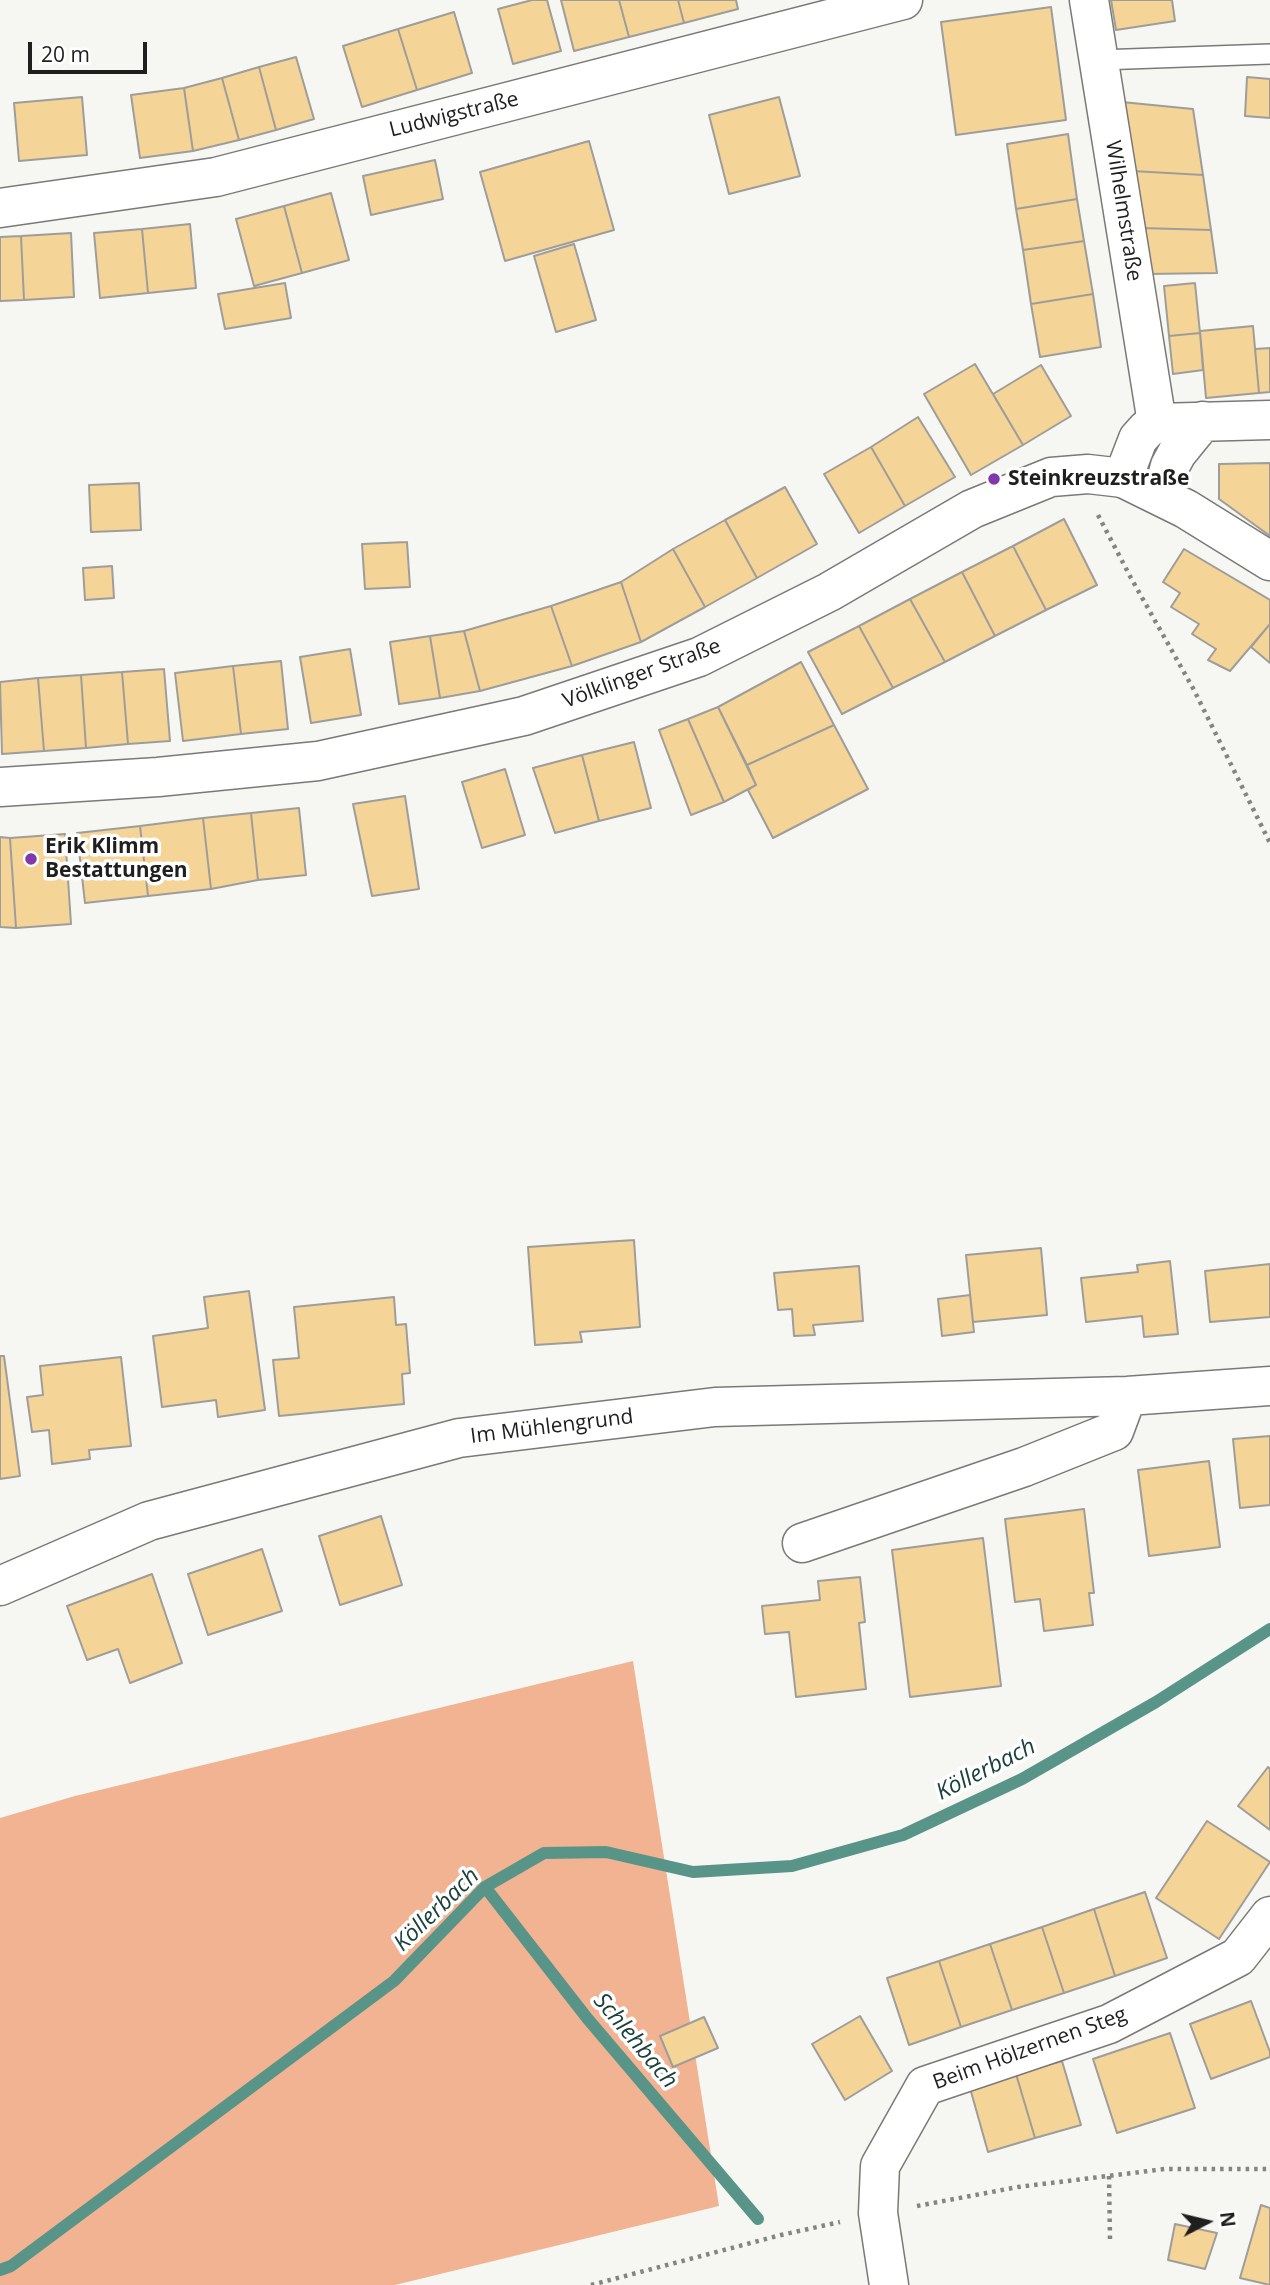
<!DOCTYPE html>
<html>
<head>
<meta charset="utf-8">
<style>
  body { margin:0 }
  #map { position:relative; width:1270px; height:2285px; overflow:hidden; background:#f6f7f3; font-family:"Open Sans",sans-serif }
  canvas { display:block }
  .north { position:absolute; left:1172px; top:2187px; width:70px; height:70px; -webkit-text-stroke:5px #fff; paint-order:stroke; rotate:83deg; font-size:19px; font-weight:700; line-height:28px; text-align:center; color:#1f1f1d }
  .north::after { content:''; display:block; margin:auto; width:24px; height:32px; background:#1f1f1d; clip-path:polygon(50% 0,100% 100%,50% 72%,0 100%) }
  .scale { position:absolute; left:28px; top:42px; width:119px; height:32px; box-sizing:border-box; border:4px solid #1f1f1d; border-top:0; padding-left:9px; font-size:21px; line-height:24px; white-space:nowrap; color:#1f1f1d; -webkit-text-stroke:5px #fff; paint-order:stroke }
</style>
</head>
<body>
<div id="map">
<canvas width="1270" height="2285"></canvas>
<div class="north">N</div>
<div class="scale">20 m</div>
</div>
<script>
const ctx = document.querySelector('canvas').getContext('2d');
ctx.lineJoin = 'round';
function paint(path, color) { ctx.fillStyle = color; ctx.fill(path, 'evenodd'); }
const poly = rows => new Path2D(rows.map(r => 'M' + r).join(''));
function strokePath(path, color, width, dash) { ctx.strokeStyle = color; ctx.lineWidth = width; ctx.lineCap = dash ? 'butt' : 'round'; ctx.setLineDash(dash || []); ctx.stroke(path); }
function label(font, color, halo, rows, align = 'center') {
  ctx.font = font + ' "Open Sans",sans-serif'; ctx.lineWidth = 7; ctx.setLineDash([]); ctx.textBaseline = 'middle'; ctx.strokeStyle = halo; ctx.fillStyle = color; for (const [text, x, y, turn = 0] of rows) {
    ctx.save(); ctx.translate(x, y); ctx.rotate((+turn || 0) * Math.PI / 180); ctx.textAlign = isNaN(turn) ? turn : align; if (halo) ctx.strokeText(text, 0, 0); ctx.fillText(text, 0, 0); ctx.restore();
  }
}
const forest = poly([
  [633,1661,719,2206,395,2285,0,2285,0,1818,75,1796]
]);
const stream = poly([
  [485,1887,587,2018,758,2219],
  [0,2270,11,2266,394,1981,485,1887,544,1853,606,1852,693,1872,792,1866,903,1835,1022,1779,1156,1702,1270,1629]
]);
const building = poly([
  [532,0,547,0,561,51,513,64,498,9,532,0],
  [561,0,619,0,629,37,574,51,561,0],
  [619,0,678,0,684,23,629,37,619,0],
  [678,0,736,0,738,9,684,23,678,0],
  [1111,0,1172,0,1175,21,1116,30,1111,0],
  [1051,7,1066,120,956,135,941,22,1051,7],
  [454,12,472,73,417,90,398,29,454,12],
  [398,29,417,90,362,107,343,46,398,29],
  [296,57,314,119,276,130,259,67,296,57],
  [259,67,276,130,239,140,222,78,259,67],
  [1247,77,1270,79,1270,118,1245,116,1247,77],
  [222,78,239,140,193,151,184,88,222,78],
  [184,88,193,151,140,158,131,95,184,88],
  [82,97,87,155,19,161,14,103,82,97],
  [779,97,800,176,729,194,709,115,779,97],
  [1122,102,1193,109,1203,175,1132,171,1122,102],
  [1068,134,1077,199,1016,209,1007,144,1068,134],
  [589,141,614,230,505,261,480,172,589,141],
  [435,160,443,199,371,215,363,176,435,160],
  [1132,171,1203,175,1211,230,1141,228,1132,171],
  [331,193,349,260,302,273,284,206,331,193],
  [1077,199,1084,241,1023,250,1016,209,1077,199],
  [284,206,302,273,254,286,236,219,284,206],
  [190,224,196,288,148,293,142,229,190,224],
  [1141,228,1211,230,1217,273,1147,274,1141,228],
  [142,229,148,293,100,298,94,233,142,229],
  [71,233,74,297,24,300,21,236,71,233],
  [21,236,24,300,0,301,0,237,21,236],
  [1084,241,1093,294,1031,304,1023,250,1084,241],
  [574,244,596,320,556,332,534,256,574,244],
  [285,283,291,318,225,329,218,294,285,283],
  [1195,283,1200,333,1169,336,1164,286,1195,283],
  [1093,294,1101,347,1040,357,1031,304,1093,294],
  [1253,326,1259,393,1206,398,1200,331,1253,326],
  [1200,333,1203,370,1173,374,1169,336,1200,333],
  [1270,348,1270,392,1259,393,1255,349,1270,348],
  [975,364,1023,445,971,475,924,394,975,364],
  [1041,365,1071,416,1023,445,993,394,1041,365],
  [918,417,955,477,905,506,871,447,918,417],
  [871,447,905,506,859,533,824,474,871,447],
  [1270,463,1270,536,1219,499,1219,464,1270,463],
  [139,483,141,530,91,532,89,485,139,483],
  [785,487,817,544,757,578,725,520,785,487],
  [1064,519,1097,585,1046,610,1013,546,1064,519],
  [725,520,757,578,705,607,673,549,725,520],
  [407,542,410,587,365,589,362,544,407,542],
  [1013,546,1046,610,995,636,962,572,1013,546],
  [673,549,705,607,641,642,621,582,673,549],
  [1184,549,1270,600,1270,624,1230,671,1208,660,1216,649,1192,634,1199,624,1171,607,1180,593,1163,582,1184,549],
  [112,566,114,598,85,600,83,568,112,566],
  [962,572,995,636,945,662,910,599,962,572],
  [621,582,641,642,572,666,551,606,621,582],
  [910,599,945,662,893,688,859,626,910,599],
  [551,606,572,666,480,691,464,631,551,606],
  [1270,624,1270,663,1251,647,1270,624],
  [859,626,893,688,842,714,808,652,859,626],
  [464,631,480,691,440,698,430,636,464,631],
  [430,636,440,698,399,704,390,642,430,636],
  [350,649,361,715,311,723,300,657,350,649],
  [281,661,288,729,241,734,233,666,281,661],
  [801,662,834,725,747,765,718,707,801,662],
  [233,666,241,734,183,741,175,673,233,666],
  [164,669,170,741,128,744,122,672,164,669],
  [122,672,128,744,86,748,81,675,122,672],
  [81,675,86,748,44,751,38,678,81,675],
  [38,678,44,751,2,754,0,682,38,678],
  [718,707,756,785,724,802,688,719,718,707],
  [688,719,724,802,691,815,659,730,688,719],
  [834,725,868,789,773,838,748,790,756,785,747,765,834,725],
  [634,742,651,808,599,821,582,755,634,742],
  [582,755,599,821,555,833,533,768,582,755],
  [505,769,525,835,482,848,462,782,505,769],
  [405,796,419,889,372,896,353,804,405,796],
  [299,808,306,875,258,880,251,813,299,808],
  [251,813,258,880,211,889,203,818,251,813],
  [203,818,211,889,148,896,140,826,203,818],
  [140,826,148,896,85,903,77,833,140,826],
  [65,834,71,924,16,928,10,838,65,834],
  [0,837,10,838,16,928,0,927,0,837],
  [634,1240,640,1327,580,1332,582,1342,535,1345,528,1247,634,1240],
  [1041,1248,1047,1315,973,1322,966,1255,1041,1248],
  [1170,1261,1178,1334,1144,1337,1142,1316,1086,1322,1081,1278,1138,1272,1137,1265,1170,1261],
  [1270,1264,1270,1317,1210,1322,1205,1271,1270,1264],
  [859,1266,863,1321,813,1325,815,1335,794,1336,792,1309,778,1310,774,1273,859,1266],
  [249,1291,265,1410,218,1417,216,1400,162,1407,153,1336,208,1328,204,1297,249,1291],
  [970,1295,974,1332,942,1336,938,1299,970,1295],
  [394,1297,396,1325,406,1324,410,1373,402,1374,404,1404,279,1416,273,1360,299,1358,294,1307,394,1297],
  [0,1356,4,1356,20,1476,0,1479,0,1356],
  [121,1357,131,1446,89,1450,90,1459,52,1464,49,1430,32,1432,27,1397,43,1395,40,1366,121,1357],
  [1270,1436,1270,1505,1240,1508,1233,1439,1270,1436],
  [1209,1461,1220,1547,1149,1556,1138,1470,1209,1461],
  [1084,1509,1094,1593,1089,1593,1093,1625,1044,1631,1040,1599,1015,1602,1005,1519,1084,1509],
  [381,1516,402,1585,340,1605,319,1536,381,1516],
  [983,1538,1001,1686,910,1697,892,1550,983,1538],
  [262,1549,282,1611,208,1635,188,1574,262,1549],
  [152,1574,182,1663,130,1683,118,1649,87,1660,67,1606,152,1574],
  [860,1577,865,1622,859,1623,866,1689,796,1697,789,1632,765,1634,762,1606,820,1600,818,1581,860,1577],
  [1268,1767,1270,1769,1270,1830,1238,1806,1268,1767],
  [1207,1821,1270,1862,1219,1939,1156,1898,1207,1821],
  [1145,1892,1167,1958,1115,1976,1094,1909,1145,1892],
  [1094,1909,1115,1976,1064,1993,1042,1927,1094,1909],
  [1042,1927,1064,1993,1012,2010,990,1944,1042,1927],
  [990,1944,1012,2010,961,2027,939,1961,990,1944],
  [939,1961,961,2027,909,2045,887,1978,939,1961],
  [1251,2001,1270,2052,1270,2057,1211,2079,1190,2024,1251,2001],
  [860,2016,892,2071,845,2100,812,2044,860,2016],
  [704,2017,718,2048,673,2067,660,2036,704,2017],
  [1170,2033,1195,2108,1117,2133,1093,2059,1170,2033],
  [1062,2061,1081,2125,1035,2138,1016,2074,1062,2061],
  [1016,2074,1035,2138,988,2152,970,2088,1016,2074],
  [1261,2205,1270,2208,1270,2285,1240,2278,1261,2205],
  [1175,2224,1217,2233,1205,2269,1168,2260,1175,2224]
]);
const path = poly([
  [1098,515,1131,578,1194,690,1270,843],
  [1109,2176,1110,2240],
  [917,2206,1018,2187,1165,2169,1270,2169],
  [591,2285,781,2235,840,2222]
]);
const lane = poly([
  [1099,60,1270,54]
]);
const street = poly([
  [1089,0,1157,423],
  [0,208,216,177,903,0],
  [1123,478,1186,509,1270,561],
  [802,1543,1024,1467,1114,1431,1127,1396],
  [0,1586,149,1521,459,1438,715,1407,1127,1396,1270,1386],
  [889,2285,878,2213,880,2166,925,2086,1109,2024,1238,1957,1270,1916]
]);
const secondary = poly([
  [1162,496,1170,466,1177,453,1203,421],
  [0,787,158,777,318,761,524,716,699,657,829,592,972,509,1051,477,1088,474,1123,478,1138,439,1147,429,1157,423,1270,420]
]);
const markers = [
  [994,479,7,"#8138aa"],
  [31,859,7,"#8138aa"]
];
const streetNames = [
  ["Ludwigstraße",454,115,-14],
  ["Wilhelmstraße",1123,211,81],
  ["Völklinger Straße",642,674,-20],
  ["Im Mühlengrund",552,1427,-7],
  ["Beim Hölzernen Steg",1030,2049,-20]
];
const poiNames = [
  ["Steinkreuzstraße",1008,479],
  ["Erik Klimm",45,847],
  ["Bestattungen",45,871]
];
const waterNames = [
  ["Köllerbach",986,1770,-27],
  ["Köllerbach",437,1910,-44],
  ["Schlehbach",635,2041,50]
];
paint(forest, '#f1b392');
strokePath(stream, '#599488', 12);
paint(building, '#f5d497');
strokePath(building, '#9f9d9a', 2);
strokePath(lane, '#797a77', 22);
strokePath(street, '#797a77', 41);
strokePath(secondary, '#797a77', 41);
strokePath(path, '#848482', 4.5, [3.5, 5]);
strokePath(lane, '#fff', 19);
strokePath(street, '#fff', 38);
strokePath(secondary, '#fff', 38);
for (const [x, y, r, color] of markers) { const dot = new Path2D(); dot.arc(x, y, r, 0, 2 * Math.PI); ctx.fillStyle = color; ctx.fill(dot); strokePath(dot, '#fff', 2.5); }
label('21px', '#1f1f1d', '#fff', streetNames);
label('bold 21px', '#1f1f1d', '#fff', poiNames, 'left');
label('italic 23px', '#1a413a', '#fff', waterNames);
</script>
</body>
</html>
